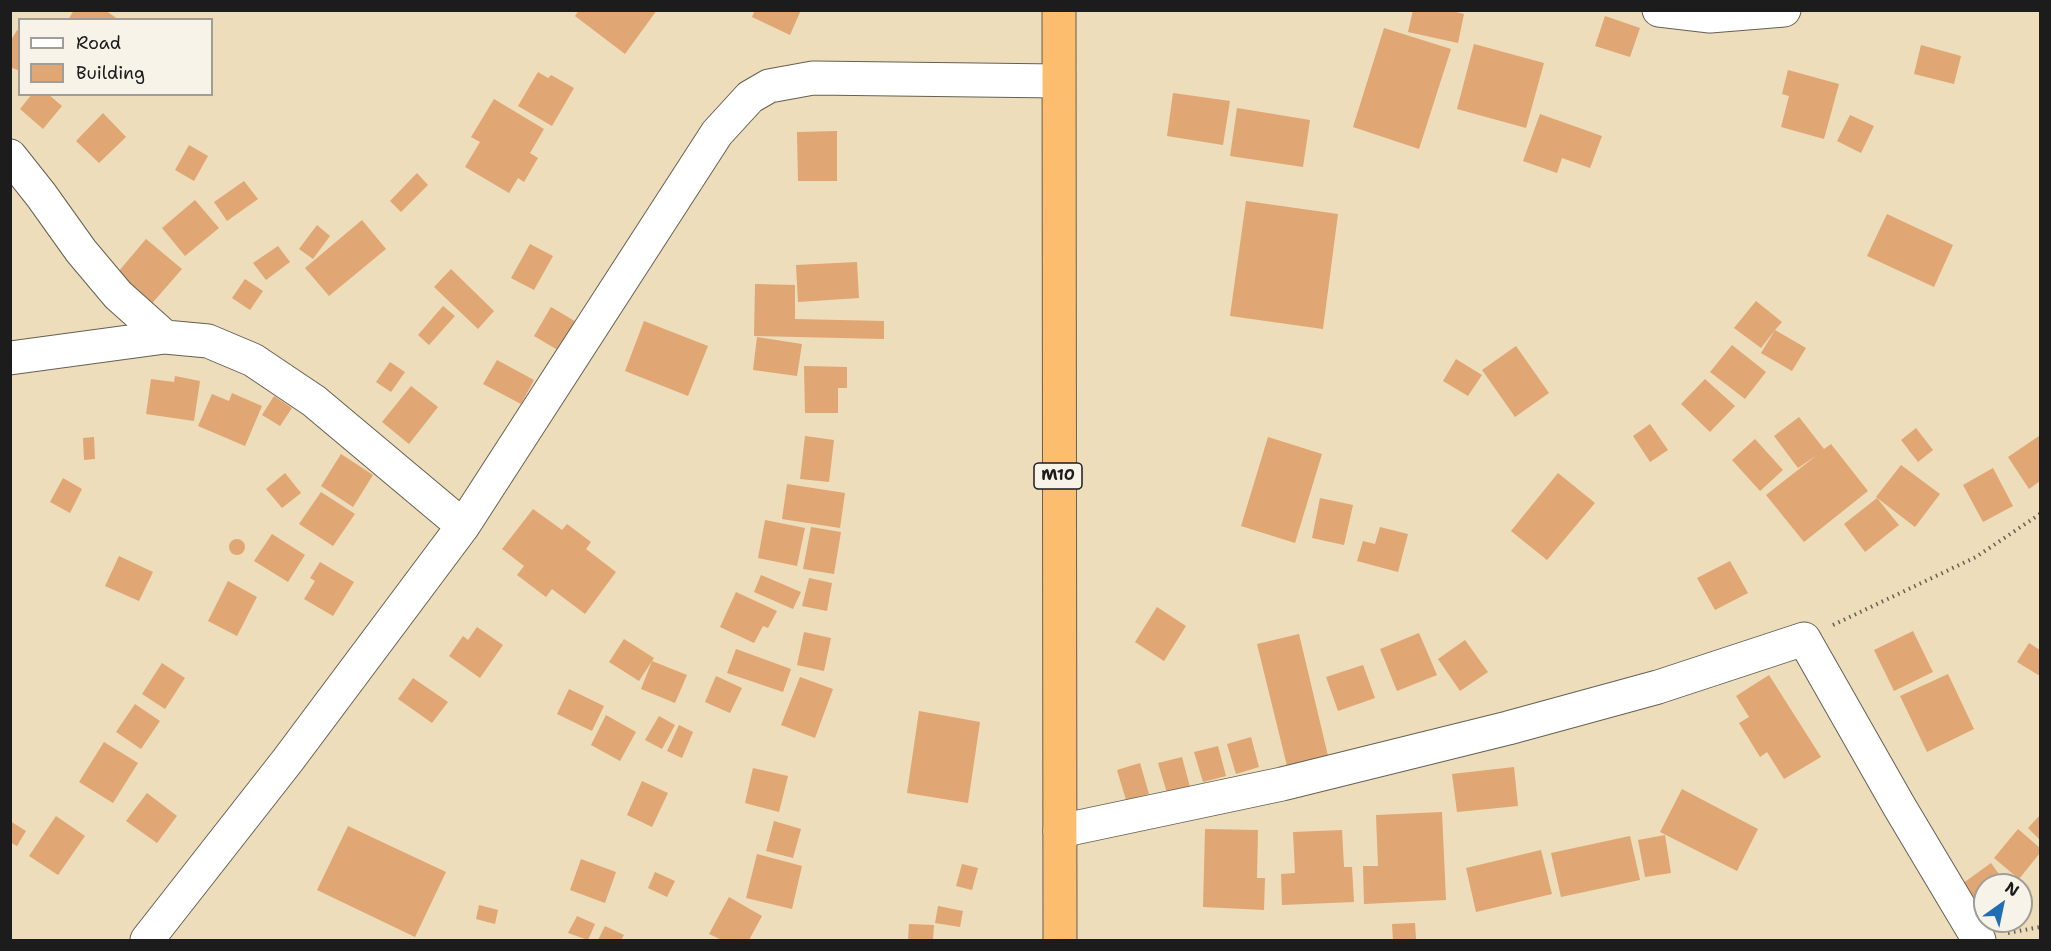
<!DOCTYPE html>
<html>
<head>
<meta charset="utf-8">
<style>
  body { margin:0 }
  #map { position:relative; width:2051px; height:951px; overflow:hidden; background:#edddba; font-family:"Shantell Sans",sans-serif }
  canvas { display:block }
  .frame { position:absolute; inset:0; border:12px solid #1c1c1c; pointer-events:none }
  .legend { position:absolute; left:18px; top:18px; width:195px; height:78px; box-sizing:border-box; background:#f7f3e8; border:2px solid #9f9d96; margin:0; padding:8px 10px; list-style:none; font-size:18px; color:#1c1c1c }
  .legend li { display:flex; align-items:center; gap:12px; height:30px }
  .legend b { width:30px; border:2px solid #9f9d96 }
  .north { position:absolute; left:1973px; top:873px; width:60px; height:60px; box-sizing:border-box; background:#f7f3e8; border:2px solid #9f9d96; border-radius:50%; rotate:33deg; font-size:16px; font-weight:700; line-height:24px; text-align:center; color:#1c1c1c }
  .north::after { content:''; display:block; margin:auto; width:21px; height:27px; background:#1f6fb2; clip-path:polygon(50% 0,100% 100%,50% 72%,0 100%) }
</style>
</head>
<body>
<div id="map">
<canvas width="2051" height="951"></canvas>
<div class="frame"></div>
<ul class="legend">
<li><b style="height:8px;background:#fff"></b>Road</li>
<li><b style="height:16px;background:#e0a673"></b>Building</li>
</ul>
<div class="north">N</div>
</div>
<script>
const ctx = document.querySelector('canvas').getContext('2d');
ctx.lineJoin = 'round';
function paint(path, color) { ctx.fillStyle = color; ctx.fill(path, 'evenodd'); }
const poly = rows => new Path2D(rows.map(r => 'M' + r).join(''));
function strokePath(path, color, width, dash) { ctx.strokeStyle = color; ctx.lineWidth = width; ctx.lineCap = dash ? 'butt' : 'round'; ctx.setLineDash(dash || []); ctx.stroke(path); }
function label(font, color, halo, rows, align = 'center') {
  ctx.font = font + ' "Shantell Sans",sans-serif'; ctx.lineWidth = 5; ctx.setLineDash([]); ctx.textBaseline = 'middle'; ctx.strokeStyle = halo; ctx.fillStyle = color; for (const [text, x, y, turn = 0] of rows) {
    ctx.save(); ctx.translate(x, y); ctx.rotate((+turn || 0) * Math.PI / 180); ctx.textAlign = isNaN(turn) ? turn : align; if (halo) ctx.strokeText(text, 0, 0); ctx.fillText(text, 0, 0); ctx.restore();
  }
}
const building = poly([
  [74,10,105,10,119,20,68,20],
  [579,10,657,10,625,54,575,16],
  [755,10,801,10,790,35,752,17],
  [1413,10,1448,10,1464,14,1458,43,1408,32],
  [1605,16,1640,28,1630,57,1595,46],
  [1384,28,1451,49,1419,149,1353,127],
  [17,30,20,31,20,71,10,67,10,42],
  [1474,44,1544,63,1526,128,1457,109],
  [1921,45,1961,56,1954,84,1914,74],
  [1788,70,1839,84,1824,139,1781,127,1789,96,1782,94],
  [538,72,548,78,551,75,574,88,552,126,518,106],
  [1173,93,1230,101,1223,145,1167,136],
  [32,94,48,94,62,106,43,129,20,109],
  [494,99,544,129,530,153,538,158,524,182,518,178,509,193,465,167,480,142,471,137],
  [1237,108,1310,120,1303,167,1230,156],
  [103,113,126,137,99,163,76,141],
  [1540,114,1602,136,1590,168,1562,158,1557,173,1523,161],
  [1850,115,1874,126,1861,153,1837,141],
  [837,131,837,181,798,181,797,132],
  [189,145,208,156,194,181,175,170],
  [417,173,428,185,401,212,390,201],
  [244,181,258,199,227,221,214,202],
  [195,200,219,228,185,256,162,228],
  [1246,201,1338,214,1323,329,1230,316],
  [1887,214,1953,245,1934,287,1867,256],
  [362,220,386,249,329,296,305,268],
  [317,225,330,236,313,259,299,249],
  [146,239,182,269,148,308,113,278],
  [530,244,553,256,534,290,511,278],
  [278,246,290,262,266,280,253,263],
  [857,262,859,298,798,302,796,265],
  [451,269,494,311,478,329,434,287],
  [245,279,263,291,250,310,232,298],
  [755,284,795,285,795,319,884,321,884,339,754,336],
  [1756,301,1782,322,1775,330,1806,348,1792,371,1761,353,1775,330,1761,348,1734,328],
  [443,306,455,316,429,345,418,335],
  [551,307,578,323,561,352,534,336],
  [644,321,708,346,688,396,625,371],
  [757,337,802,344,797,376,753,370],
  [1732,345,1766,372,1745,399,1710,372],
  [1516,346,1549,393,1515,417,1482,370],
  [1456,359,1482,375,1468,396,1443,381],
  [497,360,534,380,521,404,483,384],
  [390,362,405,372,391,392,376,382],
  [804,366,847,367,847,388,838,388,838,413,805,413],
  [175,376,200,381,194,421,146,414,151,379,174,382],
  [1705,379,1735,406,1710,432,1681,404],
  [411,386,438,407,409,444,382,422],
  [232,393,262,406,245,446,198,426,212,394,229,401],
  [274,396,292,408,280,426,262,415],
  [1799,417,1824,449,1831,444,1868,491,1804,542,1766,495,1817,455,1798,468,1774,436],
  [1650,424,1668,450,1650,462,1633,436],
  [1916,428,1933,450,1918,462,1901,440],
  [805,436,834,440,829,482,800,479],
  [2039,436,2040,481,2029,489,2008,457],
  [94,437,95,459,84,460,83,438],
  [1268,437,1322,454,1295,543,1241,526],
  [1755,439,1783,470,1760,491,1732,460],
  [341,454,373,475,353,507,321,486],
  [1901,465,1940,494,1915,527,1876,497],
  [1993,468,2013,506,1983,522,1963,485],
  [285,473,301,493,282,508,266,489],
  [1558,473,1595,503,1547,560,1511,531],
  [63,478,82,489,70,513,50,502],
  [787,484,845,493,840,528,782,519],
  [321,492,355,514,333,546,299,524],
  [1320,498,1353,505,1344,545,1312,538],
  [1877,498,1899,525,1865,552,1844,524],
  [533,509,562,530,567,524,591,542,586,549,616,572,585,614,552,589,546,597,517,575,524,566,502,549],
  [765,520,805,528,797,566,758,558],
  [811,527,841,532,834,574,803,569],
  [1380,527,1408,534,1398,572,1357,561,1363,541,1375,544],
  [272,534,305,555,288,582,254,561],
  '229 547a8 8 0 1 1 16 0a8 8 0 1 1-16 0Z',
  [119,556,153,572,139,601,105,586],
  [1730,561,1748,593,1715,610,1697,578],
  [320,562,354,582,333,616,304,599,315,581,310,578],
  [761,575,801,592,793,609,754,592],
  [809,578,832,583,827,611,802,606],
  [228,581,257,597,237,636,208,621],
  [736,592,777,611,768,628,763,626,754,643,720,627],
  [1157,607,1186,626,1164,661,1135,642],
  [477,627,503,645,480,678,449,656,463,636,468,640],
  [1913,631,1933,672,1894,691,1874,650],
  [804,632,831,638,824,671,797,665],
  [1419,633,1437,675,1397,691,1380,649],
  [1299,634,1329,760,1288,770,1257,644],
  [624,639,654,658,639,681,609,662],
  [1465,640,1488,672,1460,691,1438,659],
  [2029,643,2040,650,2040,676,2017,662],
  [736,649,791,669,783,692,727,673],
  [652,661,687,675,675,703,641,689],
  [162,663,185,678,165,709,142,694],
  [1363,665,1375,698,1338,711,1326,677],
  [1948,674,1974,729,1927,752,1900,696],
  [1769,675,1821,757,1784,779,1767,752,1760,757,1739,723,1749,717,1736,696],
  [716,676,742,688,730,713,705,702],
  [800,677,833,689,815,738,781,725],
  [413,678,448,702,432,723,398,699],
  [569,689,604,706,592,731,557,714],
  [135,704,160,721,141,749,116,732],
  [919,711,980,722,968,803,907,793],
  [606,715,636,732,620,761,591,745],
  [659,716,675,725,662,749,645,740],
  [679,725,693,732,682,758,667,751],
  [1251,737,1259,767,1236,774,1227,744],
  [104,742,138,763,113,803,79,782],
  [1218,746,1226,776,1203,782,1194,752],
  [1182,757,1190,787,1167,793,1158,763],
  [1140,763,1149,794,1126,800,1117,770],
  [1514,767,1518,806,1457,812,1452,774],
  [753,768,788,776,779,812,745,803],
  [642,781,668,793,652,827,627,815],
  [1682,789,1758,829,1737,871,1660,832],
  [147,793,177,816,157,843,126,821],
  [1442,812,1446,900,1364,904,1363,866,1378,866,1376,815],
  [2040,815,2040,840,2028,828],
  [56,816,85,836,58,875,29,856],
  [10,821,26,831,17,846,10,842],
  [774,821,801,829,793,858,766,851],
  [348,826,446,872,415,937,317,890],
  [1205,829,1258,830,1257,878,1265,878,1264,910,1203,907],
  [2018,829,2040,848,2040,853,2019,879,1994,858],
  [1342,830,1344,867,1352,867,1354,902,1282,905,1281,874,1295,873,1293,832],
  [1665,835,1671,873,1645,877,1638,840],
  [1630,836,1640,880,1561,897,1551,853],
  [1541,850,1552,894,1476,912,1466,868],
  [757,854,802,866,792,909,746,898],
  [581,859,616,872,605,903,570,890],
  [1991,863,2006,884,1985,885,1985,899,1978,905,1962,884],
  [962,864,978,868,972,890,956,886],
  [655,872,675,881,667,897,648,888],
  [729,897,762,916,749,940,722,940,709,934],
  [479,905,498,910,495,924,476,919],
  [938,906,963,911,960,927,935,923],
  [577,916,595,924,588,940,568,933],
  [1415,923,1416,939,1393,940,1392,924],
  [909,924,934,925,933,940,908,940],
  [605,926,624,935,621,940,598,940]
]);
const path = poly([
  [1833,625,1976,557,2040,514],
  [2008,933,2040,927]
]);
const minor = poly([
  [1659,10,1710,16,1784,10],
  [10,156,41,195,81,251,118,295,165,337],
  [10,358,165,337,208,341,253,360,314,401,463,526],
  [1060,831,1282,784,1508,728,1658,687,1804,639,1899,806,1979,940],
  [147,940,288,760,463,526,717,133,750,97,769,86,813,78,1058,81]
]);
const highway = poly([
  [1059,10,1060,940]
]);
const shields = [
  [1058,476,48]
];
const shieldNames = [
  ["M10",1058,476]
];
paint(building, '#e0a673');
strokePath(minor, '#656053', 35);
strokePath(highway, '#656053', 35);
strokePath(path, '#656053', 4, [1.5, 4.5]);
strokePath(minor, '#fff', 33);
strokePath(highway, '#fcbd6f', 33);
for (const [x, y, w] of shields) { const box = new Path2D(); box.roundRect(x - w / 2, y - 13, w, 26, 4.5); ctx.fillStyle = '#f7f3e8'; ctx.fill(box); strokePath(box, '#1c1c1c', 1.5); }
label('bold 16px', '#1c1c1c', null, shieldNames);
</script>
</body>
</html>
